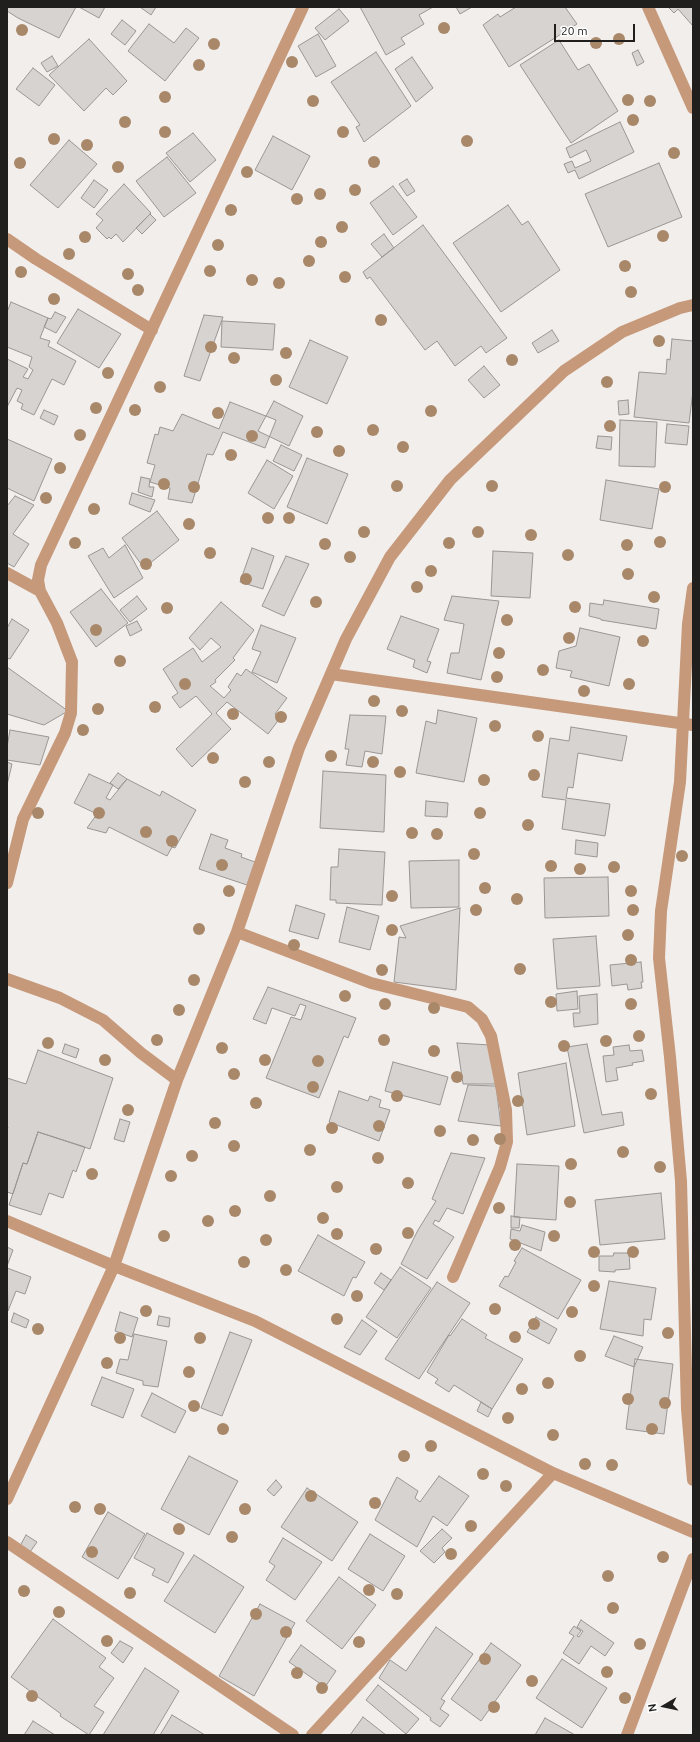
<!DOCTYPE html>
<html>
<head>
<meta charset="utf-8">
<style>
  body { margin:0 }
  #map { position:relative; width:700px; height:1742px; overflow:hidden; background:#f2eeec; font-family:Ubuntu,sans-serif }
  canvas { display:block }
  .frame { position:absolute; inset:0; border:8px solid #201f1e; pointer-events:none }
  .north { position:absolute; left:644px; top:1686px; width:40px; height:40px; -webkit-text-stroke:3px #fff; paint-order:stroke; rotate:261deg; font-size:11px; font-weight:700; line-height:16px; text-align:center; color:#201f1e }
  .north::after { content:''; display:block; margin:auto; width:14px; height:18px; background:#201f1e; clip-path:polygon(50% 0,100% 100%,50% 72%,0 100%) }
  .scale { position:absolute; left:554px; top:24px; width:81px; height:18px; box-sizing:border-box; border:2px solid #201f1e; border-top:0; padding-left:5px; font-size:12px; line-height:14px; white-space:nowrap; color:#201f1e; -webkit-text-stroke:3px #fff; paint-order:stroke }
</style>
</head>
<body>
<div id="map">
<canvas width="700" height="1742"></canvas>
<div class="frame"></div>
<div class="north">N</div>
<div class="scale">20 m</div>
</div>
<script>
const ctx = document.querySelector('canvas').getContext('2d');
ctx.lineJoin = 'round';
function paint(path, color) { ctx.fillStyle = color; ctx.fill(path, 'evenodd'); }
const poly = rows => new Path2D(rows.map(r => 'M' + r).join(''));
function strokePath(path, color, width, dash) { ctx.strokeStyle = color; ctx.lineWidth = width; ctx.lineCap = dash ? 'butt' : 'round'; ctx.setLineDash(dash || []); ctx.stroke(path); }
const building = poly([
  [7,7,76,7,59,38,18,18,7,11,7,7],
  [79,7,105,7,99,18,79,7],
  [140,7,156,7,151,15,140,7],
  [360,7,433,7,419,15,424,24,401,38,405,44,386,55,360,7],
  [456,7,472,7,460,14,456,7],
  [516,7,565,7,577,24,509,67,483,25,498,14,500,17,516,7],
  [668,7,693,7,693,26,678,9,674,13,668,7],
  [339,9,349,21,325,40,315,28,339,9],
  [122,20,136,31,125,45,111,34,122,20],
  [149,24,174,43,186,28,199,38,165,81,128,51,149,24],
  [318,34,336,66,316,77,298,46,318,34],
  [89,39,127,81,113,95,106,88,84,111,49,75,89,39],
  [559,40,578,70,589,64,618,111,571,143,520,65,559,40],
  [638,50,644,62,637,66,632,53,638,50],
  [376,52,411,106,364,142,356,127,360,125,331,82,376,52],
  [52,56,58,66,47,72,41,63,52,56],
  [412,57,433,88,416,102,395,69,412,57],
  [33,68,55,85,39,106,16,89,33,68],
  [620,122,634,152,579,179,575,170,568,173,564,164,572,161,575,168,591,161,586,150,570,158,566,148,620,122],
  [193,133,216,160,190,182,166,153,193,133],
  [273,136,310,156,292,190,255,170,273,136],
  [69,140,97,164,58,208,30,185,69,140],
  [167,157,196,193,164,217,136,181,167,157],
  [659,163,682,217,608,247,585,194,659,163],
  [407,179,415,191,407,196,399,184,407,179],
  [94,180,108,190,94,208,81,198,94,180],
  [124,184,151,213,123,242,116,234,111,239,109,237,107,239,96,228,103,220,96,214,124,184],
  [393,186,417,217,393,235,370,203,393,186],
  [508,205,522,225,528,221,560,270,501,312,453,243,508,205],
  [150,214,156,220,142,234,136,228,150,214],
  [423,225,507,338,486,353,481,346,455,366,437,341,425,350,370,277,367,279,363,272,423,225],
  [384,234,394,248,382,257,371,244,384,234],
  [11,302,48,318,40,338,50,341,48,346,76,361,64,385,52,379,34,415,21,409,23,404,17,401,22,390,17,388,7,407,7,359,28,369,23,377,28,379,33,370,29,367,32,357,7,347,7,312,11,302],
  [78,309,121,334,99,368,57,343,78,309],
  [55,312,66,317,56,333,44,327,48,318,51,319,55,312],
  [204,315,223,317,200,381,184,376,204,315],
  [222,321,275,324,273,350,221,347,222,321],
  [552,330,559,341,538,353,532,343,552,330],
  [672,339,693,341,693,391,689,423,634,417,639,372,666,374,667,359,670,360,672,339],
  [310,340,348,357,327,404,289,387,310,340],
  [484,366,500,385,484,398,468,380,484,366],
  [628,400,629,414,619,415,618,401,628,400],
  [274,401,303,416,289,446,258,431,274,401],
  [230,402,276,420,265,448,223,432,213,455,207,454,192,503,168,499,170,488,150,482,155,465,147,463,155,434,158,435,160,427,173,431,182,414,219,429,230,402],
  [44,410,58,416,54,425,40,418,44,410],
  [620,420,657,422,655,467,619,466,620,420],
  [667,424,689,426,687,445,665,443,667,424],
  [598,436,612,437,611,450,596,448,598,436],
  [7,439,52,459,34,501,7,488,7,439],
  [281,445,302,455,294,471,273,461,281,445],
  [307,458,348,474,327,524,287,507,307,458],
  [267,460,293,476,274,509,248,493,267,460],
  [141,477,150,479,149,487,154,487,152,497,138,492,141,477],
  [606,480,659,489,652,529,600,520,606,480],
  [132,493,155,500,150,512,129,504,132,493],
  [15,496,34,505,13,534,29,544,14,567,7,563,7,506,15,496],
  [157,511,179,540,144,568,122,538,157,511],
  [125,545,143,578,114,598,88,556,103,548,109,558,125,545],
  [252,548,274,556,263,589,240,582,252,548],
  [493,551,533,553,530,598,491,596,493,551],
  [286,556,309,564,284,616,262,606,286,556],
  [101,589,128,623,96,647,70,612,101,589],
  [137,596,147,609,130,622,120,610,137,596],
  [452,596,499,601,481,680,447,673,451,653,459,653,464,624,444,620,452,596],
  [604,600,659,609,656,629,601,620,601,619,589,616,590,603,603,605,604,600],
  [221,602,254,630,233,658,235,660,215,680,216,682,210,686,224,698,231,690,228,687,237,673,241,676,246,669,287,698,275,714,280,718,268,734,227,702,216,713,231,729,192,767,176,749,212,714,196,696,180,708,172,697,178,693,163,669,193,648,202,662,221,647,211,638,200,650,189,638,221,602],
  [401,616,439,629,427,661,431,662,427,673,413,667,415,660,387,649,401,616],
  [12,619,29,630,10,659,7,658,7,628,12,619],
  [137,621,142,630,130,636,126,626,137,621],
  [261,625,296,638,277,683,252,672,261,652,252,649,261,625],
  [580,628,620,637,609,686,570,677,572,671,556,668,559,651,576,646,580,628],
  [7,667,68,711,44,725,7,714,7,667],
  [438,710,477,718,464,782,416,773,426,721,436,724,438,710],
  [350,715,386,716,382,754,365,751,362,767,346,765,349,749,345,749,350,715],
  [571,727,627,736,622,761,578,753,573,788,568,787,566,798,610,804,605,836,562,829,566,800,542,797,550,738,569,741,571,727],
  [10,730,49,737,40,765,7,760,7,747,10,730],
  [7,762,12,764,7,785,7,762],
  [323,771,386,775,384,832,320,828,323,771],
  [118,773,127,779,118,789,110,783,118,773],
  [89,774,113,785,106,798,110,800,127,779,160,796,162,791,196,810,175,848,172,847,167,856,109,827,106,833,87,828,97,814,74,803,89,774],
  [426,801,448,803,447,817,425,816,426,801],
  [211,834,228,840,225,848,242,854,241,857,255,862,247,885,199,869,211,834],
  [576,840,598,843,597,857,575,854,576,840],
  [339,849,385,852,382,905,336,903,336,900,330,900,331,867,338,867,339,849],
  [459,860,459,907,411,908,409,861,459,860],
  [608,877,609,916,545,918,544,878,608,877],
  [296,905,325,914,318,939,289,931,296,905],
  [347,907,379,916,370,950,339,942,347,907],
  [460,908,456,990,394,982,399,937,406,938,400,926,460,908],
  [596,936,600,986,557,989,553,939,596,936],
  [641,962,643,982,641,982,642,988,628,990,627,984,612,986,610,965,641,962],
  [268,987,356,1018,348,1038,344,1036,319,1098,266,1078,291,1017,301,1020,306,1006,300,1004,295,1016,272,1008,266,1024,253,1019,268,987],
  [577,991,578,1009,557,1011,556,994,577,991],
  [597,994,598,1024,574,1027,573,1013,580,1013,579,996,597,994],
  [457,1043,490,1045,497,1084,463,1084,457,1043],
  [65,1044,79,1049,76,1058,62,1053,65,1044],
  [587,1044,602,1115,622,1112,624,1125,584,1133,567,1047,587,1044],
  [629,1045,630,1051,642,1050,644,1061,632,1063,633,1065,616,1068,618,1080,606,1082,603,1056,614,1055,613,1047,629,1045],
  [38,1050,113,1078,90,1149,38,1132,27,1164,23,1163,13,1194,7,1192,7,1131,8,1127,7,1127,7,1078,26,1084,38,1050],
  [393,1062,448,1077,440,1105,385,1091,393,1062],
  [566,1063,575,1126,527,1135,518,1073,566,1063],
  [468,1085,496,1086,501,1126,458,1121,468,1085],
  [339,1091,368,1101,370,1096,381,1100,379,1107,390,1110,379,1141,329,1122,339,1091],
  [120,1119,130,1122,124,1142,114,1139,120,1119],
  [38,1132,85,1147,76,1172,73,1170,63,1198,49,1193,41,1215,9,1205,23,1163,27,1164,38,1132],
  [451,1153,485,1158,463,1214,447,1208,439,1222,435,1220,433,1224,454,1237,427,1279,401,1264,418,1230,436,1201,432,1199,451,1153],
  [517,1164,559,1166,556,1220,514,1217,517,1164],
  [661,1193,665,1239,600,1245,595,1200,661,1193],
  [511,1216,520,1217,519,1228,511,1228,511,1216],
  [522,1225,545,1232,541,1251,510,1239,511,1229,520,1231,522,1225],
  [318,1235,365,1262,356,1278,353,1277,344,1296,298,1271,318,1235],
  [7,1247,13,1250,7,1266,7,1247],
  [522,1248,581,1280,558,1319,499,1286,505,1276,508,1277,516,1262,514,1261,522,1248],
  [614,1253,629,1253,630,1269,615,1270,615,1272,599,1271,599,1256,613,1256,614,1253],
  [400,1267,431,1288,397,1338,366,1317,400,1267],
  [7,1268,31,1277,25,1294,16,1291,8,1311,7,1268],
  [381,1273,391,1280,384,1290,374,1283,381,1273],
  [609,1281,656,1288,651,1320,644,1319,643,1336,600,1329,609,1281],
  [437,1282,470,1303,419,1379,385,1359,437,1282],
  [120,1312,138,1318,132,1337,115,1331,120,1312],
  [14,1313,29,1320,26,1328,11,1322,14,1313],
  [159,1316,170,1318,169,1327,157,1325,159,1316],
  [536,1317,557,1329,549,1344,527,1332,536,1317],
  [462,1319,487,1335,485,1338,523,1359,492,1409,454,1385,449,1392,435,1383,438,1379,427,1372,449,1335,450,1336,462,1319],
  [362,1320,377,1331,360,1355,344,1347,362,1320],
  [230,1332,252,1340,222,1416,201,1408,230,1332],
  [134,1334,167,1341,158,1387,143,1385,143,1381,116,1373,120,1359,128,1360,134,1334],
  [614,1336,643,1347,634,1367,605,1356,614,1336],
  [635,1359,673,1364,664,1434,626,1429,635,1359],
  [102,1377,134,1389,123,1418,91,1405,102,1377],
  [152,1393,186,1411,175,1433,141,1416,152,1393],
  [481,1402,492,1409,488,1417,477,1411,481,1402],
  [189,1456,238,1481,209,1535,161,1509,189,1456],
  [439,1476,469,1496,447,1526,433,1516,417,1547,375,1520,397,1477,418,1491,415,1498,420,1502,439,1476],
  [276,1480,282,1487,274,1496,267,1490,276,1480],
  [307,1488,358,1522,332,1561,281,1527,307,1488],
  [108,1512,145,1534,118,1579,82,1557,108,1512],
  [442,1529,452,1538,442,1548,445,1552,434,1563,420,1551,442,1529],
  [147,1533,184,1553,168,1583,152,1575,155,1569,134,1558,147,1533],
  [370,1534,405,1556,383,1591,348,1569,370,1534],
  [26,1535,37,1542,30,1552,20,1546,26,1535],
  [283,1538,322,1562,295,1600,266,1580,275,1566,269,1562,283,1538],
  [194,1555,244,1587,215,1633,164,1601,194,1555],
  [339,1577,376,1605,342,1649,306,1621,339,1577],
  [260,1604,295,1623,254,1696,219,1676,260,1604],
  [53,1619,106,1658,99,1667,114,1678,94,1706,104,1712,89,1735,60,1716,61,1714,11,1677,53,1619],
  [581,1620,614,1643,605,1656,591,1646,579,1664,563,1653,574,1636,569,1633,574,1626,581,1631,577,1636,579,1637,583,1631,577,1627,581,1620],
  [436,1627,473,1654,441,1699,445,1701,440,1709,449,1715,440,1727,430,1720,431,1718,379,1678,390,1660,406,1671,436,1627],
  [120,1641,133,1648,123,1663,111,1653,120,1641],
  [491,1643,521,1665,481,1721,451,1699,491,1643],
  [301,1645,336,1671,325,1687,289,1662,301,1645],
  [562,1659,607,1688,582,1728,536,1698,562,1659],
  [145,1668,179,1691,153,1735,103,1735,145,1668],
  [378,1685,419,1719,406,1734,366,1700,378,1685],
  [172,1715,205,1735,160,1735,172,1715],
  [363,1717,386,1735,350,1735,363,1717],
  [545,1718,575,1735,535,1735,545,1718],
  [33,1721,55,1735,24,1735,33,1721]
]);
const minor = poly([
  [648,7,693,108],
  [7,239,36,259,152,330],
  [7,573,40,591],
  [693,588,688,624,680,782,661,911,659,958,670,1057,681,1181,687,1409,693,1480],
  [331,674,693,725],
  [7,883,23,819,65,733,71,713,72,662,57,623,40,591,38,580,41,565,303,7],
  [237,932,371,983,468,1007,482,1019,491,1036,506,1110,507,1142,500,1167,453,1277],
  [7,979,60,998,103,1020,141,1053,177,1080],
  [7,1221,114,1266,255,1321,553,1473,693,1532],
  [7,1499,114,1266,177,1080,237,932,299,748,346,639,390,557,450,480,564,371,622,332,680,308,693,305],
  [7,1542,293,1735],
  [312,1735,553,1473],
  [627,1735,693,1559]
]);
const trees = [
  [444,28],
  [22,30],
  [619,39],
  [596,43],
  [214,44],
  [292,62],
  [199,65],
  [165,97],
  [628,100],
  [313,101],
  [650,101],
  [633,120],
  [125,122],
  [165,132],
  [343,132],
  [54,139],
  [467,141],
  [87,145],
  [674,153],
  [374,162],
  [20,163],
  [118,167],
  [247,172],
  [355,190],
  [320,194],
  [297,199],
  [231,210],
  [342,227],
  [663,236],
  [85,237],
  [321,242],
  [218,245],
  [69,254],
  [309,261],
  [625,266],
  [210,271],
  [21,272],
  [128,274],
  [345,277],
  [252,280],
  [279,283],
  [138,290],
  [631,292],
  [54,299],
  [381,320],
  [659,341],
  [211,347],
  [286,353],
  [234,358],
  [512,360],
  [108,373],
  [276,380],
  [607,382],
  [160,387],
  [96,408],
  [135,410],
  [431,411],
  [218,413],
  [610,426],
  [373,430],
  [317,432],
  [80,435],
  [252,436],
  [403,447],
  [339,451],
  [231,455],
  [60,468],
  [164,484],
  [397,486],
  [492,486],
  [194,487],
  [665,487],
  [46,498],
  [94,509],
  [268,518],
  [289,518],
  [189,524],
  [364,532],
  [478,532],
  [531,535],
  [660,542],
  [75,543],
  [449,543],
  [325,544],
  [627,545],
  [210,553],
  [568,555],
  [350,557],
  [146,564],
  [431,571],
  [628,574],
  [246,579],
  [417,587],
  [654,597],
  [316,602],
  [575,607],
  [167,608],
  [507,620],
  [96,630],
  [569,638],
  [643,641],
  [499,653],
  [120,661],
  [543,670],
  [497,677],
  [185,684],
  [629,684],
  [584,691],
  [374,701],
  [155,707],
  [98,709],
  [402,711],
  [233,714],
  [281,717],
  [495,726],
  [83,730],
  [538,736],
  [331,756],
  [213,758],
  [269,762],
  [373,762],
  [400,772],
  [534,775],
  [484,780],
  [245,782],
  [38,813],
  [99,813],
  [480,813],
  [528,825],
  [146,832],
  [412,833],
  [437,834],
  [172,841],
  [474,854],
  [682,856],
  [222,865],
  [551,866],
  [614,867],
  [580,869],
  [485,888],
  [229,891],
  [631,891],
  [392,896],
  [517,899],
  [476,910],
  [633,910],
  [199,929],
  [392,930],
  [628,935],
  [294,945],
  [631,960],
  [520,969],
  [382,970],
  [194,980],
  [345,996],
  [551,1002],
  [385,1004],
  [631,1004],
  [434,1008],
  [179,1010],
  [639,1036],
  [157,1040],
  [384,1040],
  [606,1041],
  [48,1043],
  [564,1046],
  [222,1048],
  [434,1051],
  [105,1060],
  [265,1060],
  [318,1061],
  [234,1074],
  [457,1077],
  [313,1087],
  [651,1094],
  [397,1096],
  [518,1101],
  [256,1103],
  [128,1110],
  [215,1123],
  [379,1126],
  [332,1128],
  [440,1131],
  [500,1139],
  [473,1140],
  [234,1146],
  [310,1150],
  [623,1152],
  [192,1156],
  [378,1158],
  [571,1164],
  [660,1167],
  [92,1174],
  [171,1176],
  [408,1183],
  [337,1187],
  [270,1196],
  [570,1202],
  [499,1208],
  [235,1211],
  [323,1218],
  [208,1221],
  [408,1233],
  [337,1234],
  [164,1236],
  [554,1236],
  [266,1240],
  [515,1245],
  [376,1249],
  [594,1252],
  [633,1252],
  [244,1262],
  [286,1270],
  [594,1286],
  [357,1296],
  [495,1309],
  [146,1311],
  [572,1312],
  [337,1319],
  [534,1324],
  [38,1329],
  [668,1333],
  [515,1337],
  [120,1338],
  [200,1338],
  [580,1356],
  [107,1363],
  [189,1372],
  [548,1383],
  [522,1389],
  [628,1399],
  [665,1403],
  [194,1406],
  [508,1418],
  [223,1429],
  [652,1429],
  [553,1435],
  [431,1446],
  [404,1456],
  [585,1464],
  [612,1465],
  [483,1474],
  [506,1486],
  [311,1496],
  [375,1503],
  [75,1507],
  [100,1509],
  [245,1509],
  [471,1526],
  [179,1529],
  [232,1537],
  [92,1552],
  [451,1554],
  [663,1557],
  [608,1576],
  [369,1590],
  [24,1591],
  [130,1593],
  [397,1594],
  [613,1608],
  [59,1612],
  [256,1614],
  [286,1632],
  [107,1641],
  [359,1642],
  [640,1644],
  [485,1659],
  [607,1672],
  [297,1673],
  [532,1681],
  [322,1688],
  [32,1696],
  [625,1698],
  [494,1707]
];
paint(building, '#d6d3d1');
strokePath(building, '#999694', 1);
strokePath(minor, '#c6997a', 12);
ctx.fillStyle = '#a9886a';
for (const [x, y] of trees) { ctx.beginPath(); ctx.arc(x, y, 6, 0, 2 * Math.PI); ctx.fill(); }
</script>
</body>
</html>
